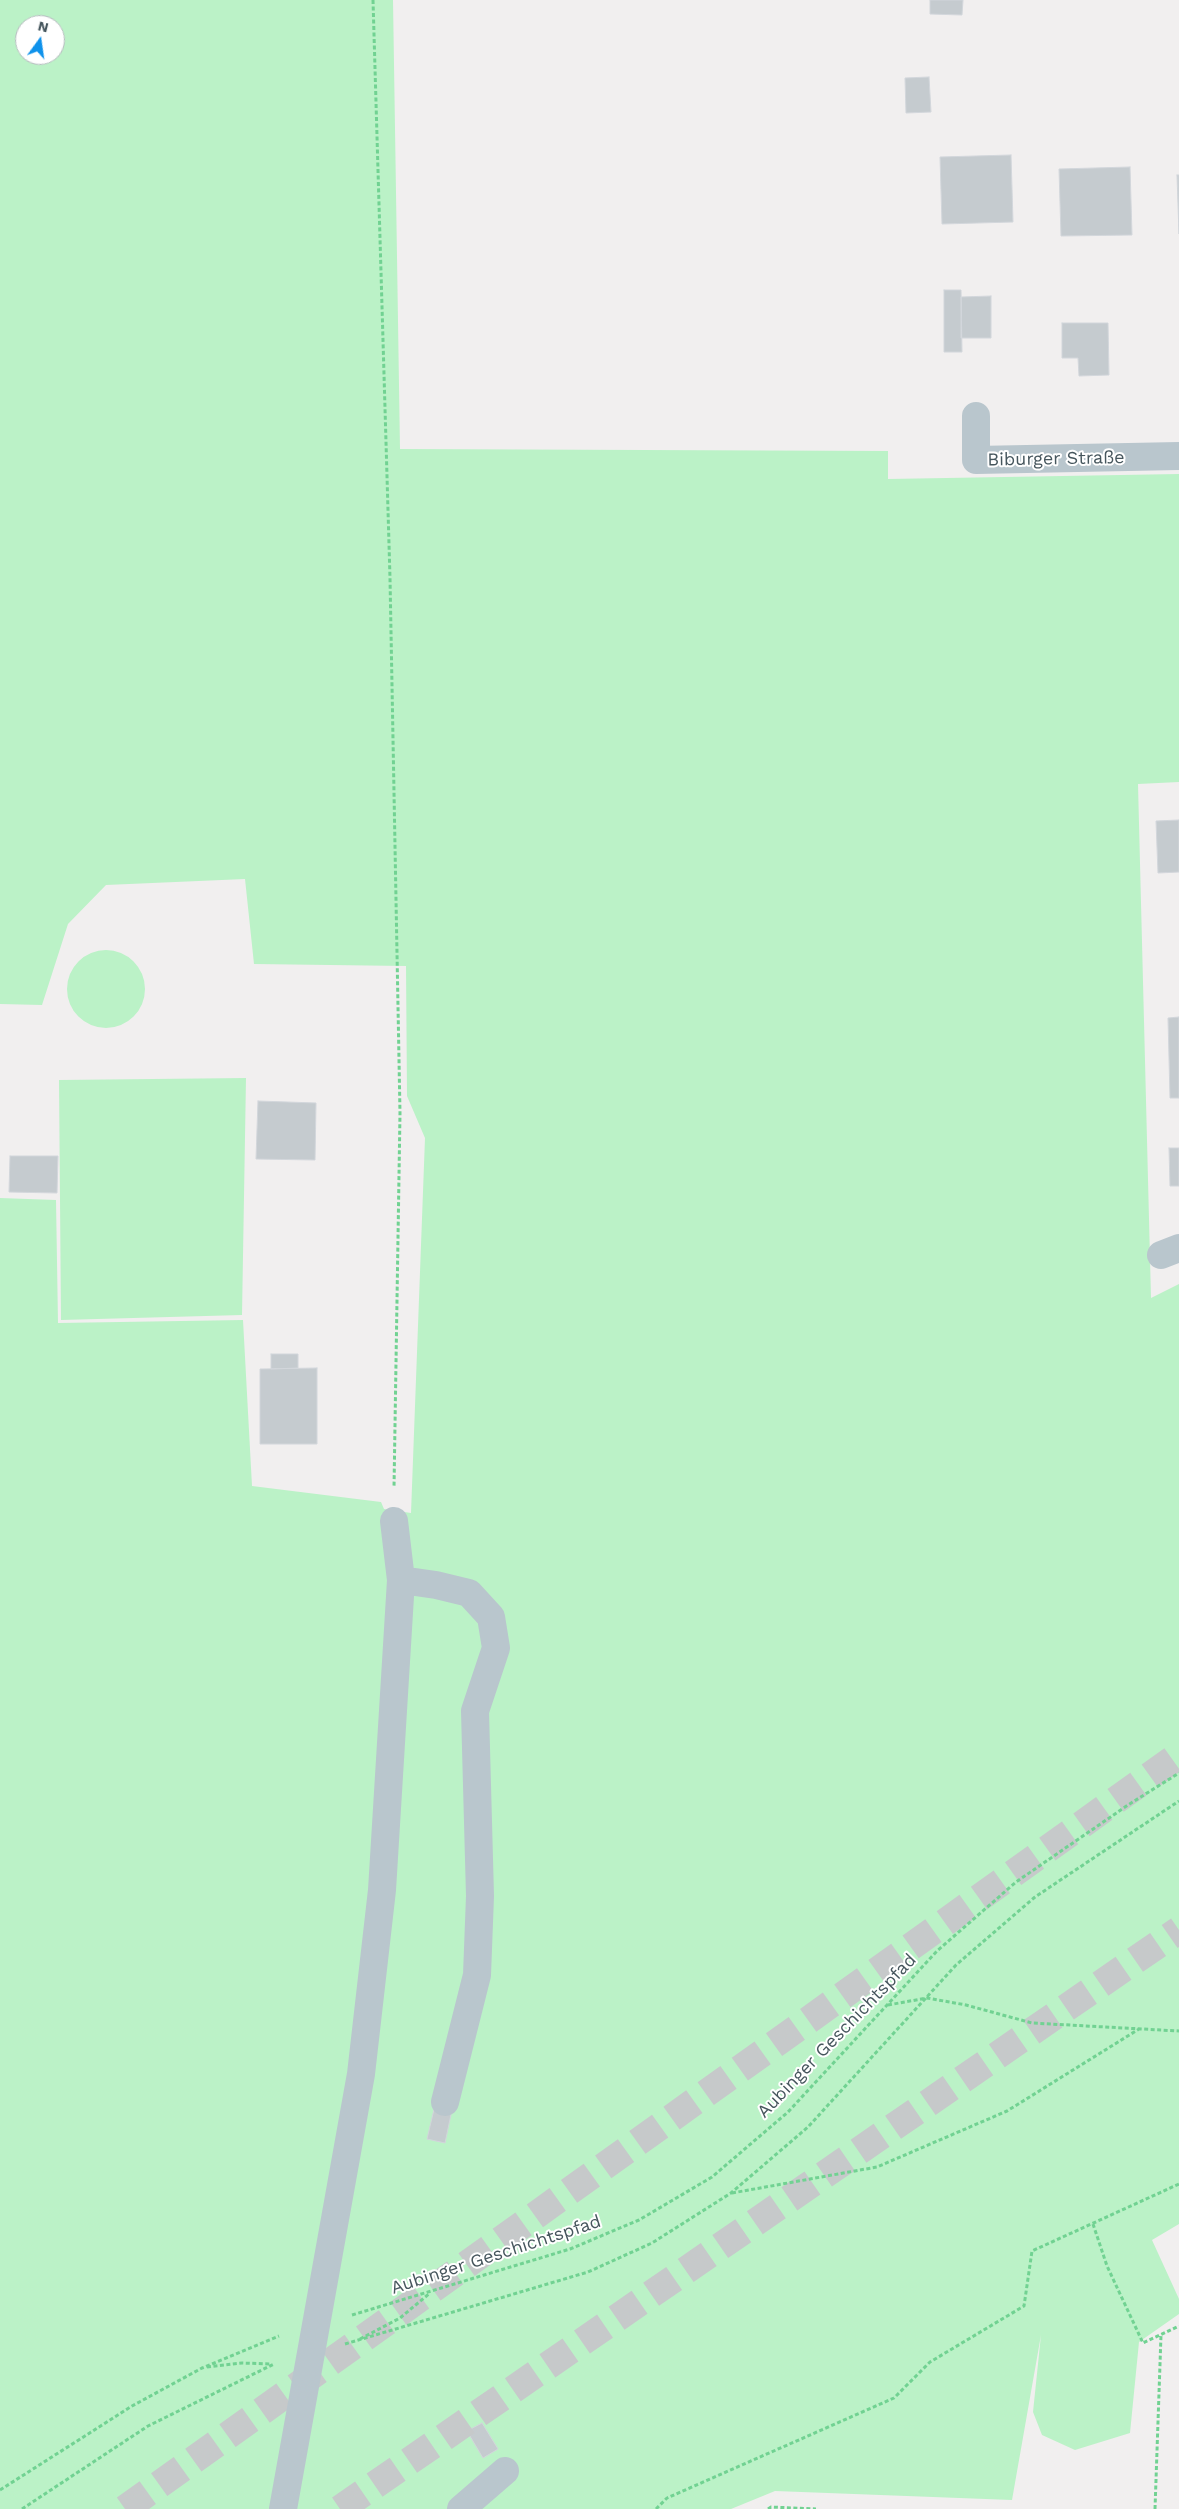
<!DOCTYPE html>
<html>
<head>
<meta charset="utf-8">
<style>
  body { margin:0 }
  #map { position:relative; width:1179px; height:2509px; overflow:hidden; background:#f1efef; font-family:"Work Sans",sans-serif }
  canvas { display:block }
  .north { position:absolute; left:15px; top:15px; width:50px; height:50px; box-sizing:border-box; background:#fff; border:1px solid #b5bbbe; border-radius:50%; rotate:14deg; font-size:14px; font-weight:700; line-height:20px; text-align:center; color:#46565d }
  .north::after { content:''; display:block; margin:auto; width:18px; height:22px; background:#0f92eb; clip-path:polygon(50% 0,100% 100%,50% 72%,0 100%) }
</style>
</head>
<body>
<div id="map">
<canvas width="1179" height="2509"></canvas>
<div class="north">N</div>
</div>
<script>
const ctx = document.querySelector('canvas').getContext('2d');
ctx.lineJoin = 'round';
function paint(path, color) { ctx.fillStyle = color; ctx.fill(path, 'evenodd'); }
const poly = rows => new Path2D(rows.map(r => 'M' + r).join(''));
function strokePath(path, color, width, dash) { ctx.strokeStyle = color; ctx.lineWidth = width; ctx.lineCap = dash ? 'butt' : 'round'; ctx.setLineDash(dash || []); ctx.stroke(path); }
function label(font, color, halo, rows, align = 'center') {
  ctx.font = font + ' "Work Sans",sans-serif'; ctx.lineWidth = 4; ctx.setLineDash([]); ctx.textBaseline = 'middle'; ctx.strokeStyle = halo; ctx.fillStyle = color; for (const [text, x, y, turn = 0] of rows) {
    ctx.save(); ctx.translate(x, y); ctx.rotate((+turn || 0) * Math.PI / 180); ctx.textAlign = isNaN(turn) ? turn : align; if (halo) ctx.strokeText(text, 0, 0); ctx.fillText(text, 0, 0); ctx.restore();
  }
}
const green = poly([
  [0,0,393,0,400,449,888,451,888,479,1179,474,1179,782,1138,784,1151,1298,1179,1284,1179,2224,1152,2240,1179,2299,1179,2314,1139,2342,1130,2433,1075,2450,1042,2435,1033,2412,1041,2335,1012,2500,775,2491,731,2509,0,2509,0,1198,56,1200,58,1323,243,1320,252,1486,381,1502,384,1509,411,1513,425,1138,407,1096,406,966,254,964,245,879,106,885,68,924,42,1005,0,1004],
  [25,25,55,25,55,55,25,55],
  '67 989a39 39 0 1 1 78 0a39 39 0 1 1-78 0Z',
  [246,1078,242,1315,61,1320,59,1080]
]);
const building = poly([
  [930,0,963,0,962,15,930,14,930,0],
  [929,77,931,112,906,113,905,78,929,77],
  [1011,155,1013,222,942,224,940,157,1011,155],
  [1130,167,1132,235,1061,236,1059,169,1130,167],
  [1177,175,1179,175,1179,234,1177,175],
  [944,290,961,290,962,352,944,352,944,290],
  [991,296,991,338,961,338,961,297,991,296],
  [1062,323,1108,323,1109,375,1079,376,1078,358,1062,358,1062,323],
  [1179,820,1179,872,1158,873,1156,821,1179,820],
  [1179,1017,1179,1098,1170,1098,1168,1018,1179,1017],
  [258,1101,316,1103,315,1160,256,1159,258,1101],
  [1169,1148,1179,1148,1179,1186,1170,1186,1169,1148],
  [10,1156,58,1156,57,1193,9,1192,10,1156],
  [271,1354,298,1354,298,1368,271,1369,271,1354],
  [317,1368,317,1444,260,1444,260,1369,317,1368],
  [436,2101,453,2105,445,2143,427,2139,436,2101],
  [482,2423,498,2449,483,2458,467,2431,482,2423]
]);
const highwayTunnel = poly([
  [125,2509,1179,1755],
  [340,2509,1179,1930]
]);
const path = poly([
  [373,0,390,578,400,1113,394,1488],
  [888,2005,927,1998,966,2005,1032,2023,1179,2031],
  [732,2193,877,2167,1007,2111,1139,2029],
  [1093,2224,1107,2266,1143,2343,1179,2326],
  [352,2315,570,2249,639,2220,712,2177,788,2112,937,1951,1016,1882,1128,1805,1179,1773],
  [360,2339,400,2318,430,2293],
  [345,2344,588,2272,652,2243,731,2193,808,2127,956,1965,1035,1897,1179,1801],
  [207,2367,242,2363,271,2364],
  [0,2490,132,2406,202,2368,279,2336],
  [22,2509,148,2426,274,2364],
  [656,2509,667,2498,894,2398,930,2362,1024,2306,1032,2251,1179,2184],
  [768,2509,771,2507,816,2509],
  [1155,2509,1161,2335]
]);
const minor = poly([
  [976,416,976,460,1179,456],
  [1161,1255,1179,1248],
  [401,1580,436,1585,469,1593,491,1617,496,1648,475,1711,480,1896,477,1975,445,2102],
  [283,2509,361,2074,382,1890,401,1580,394,1521],
  [461,2509,505,2471]
]);
const streetNames = [
  ["Biburger Straße",1056,459,-1],
  ["Aubinger Geschichtspfad",837,2036,-46],
  ["Aubinger Geschichtspfad",496,2255,-18]
];
paint(green, '#bbf2c7');
paint(building, '#c5cbcf');
strokePath(building, '#d2d6db', 1);
strokePath(highwayTunnel, '#c6c9ca', 28, [28, 14]);
strokePath(path, '#71d292', 3, [4, 2.5]);
strokePath(minor, '#b9c6cd', 28);
label('18px', '#46565d', '#fff', streetNames);
</script>
</body>
</html>
